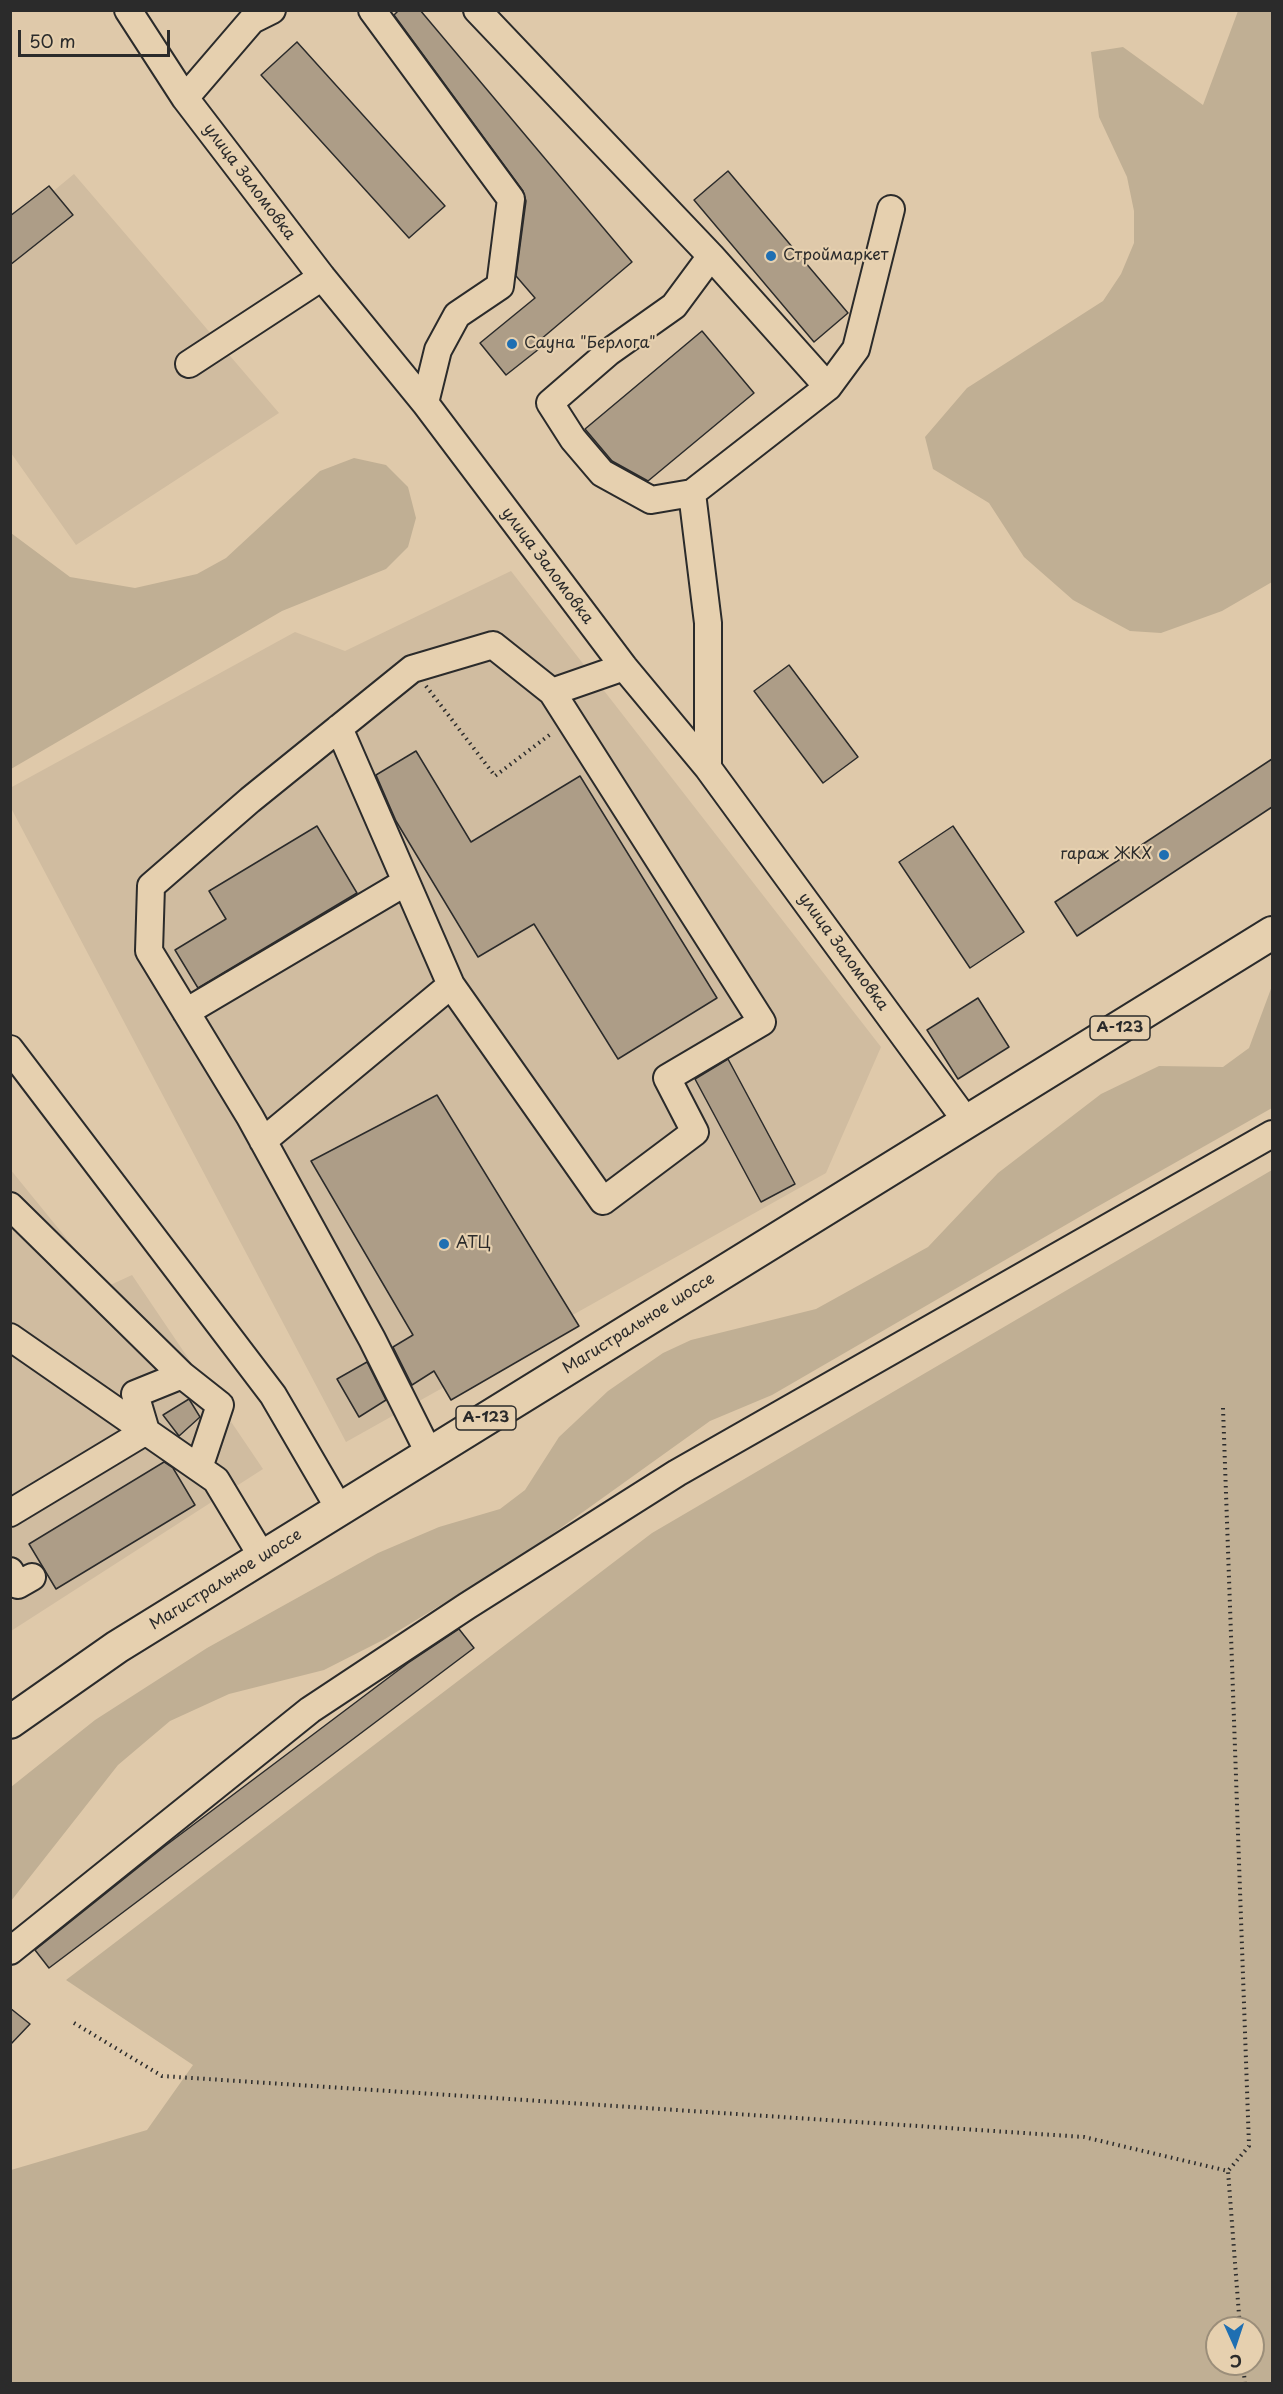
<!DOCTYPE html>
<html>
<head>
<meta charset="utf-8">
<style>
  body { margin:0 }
  #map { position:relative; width:1283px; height:2394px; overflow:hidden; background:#dfc9aa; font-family:"Playpen Sans",sans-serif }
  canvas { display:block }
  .frame { position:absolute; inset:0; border:12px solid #2b2b2b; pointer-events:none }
  .north { position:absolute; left:1205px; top:2316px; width:60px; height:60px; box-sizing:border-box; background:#e6d0af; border:2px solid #9b8e7a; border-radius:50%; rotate:177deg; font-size:16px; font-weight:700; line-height:24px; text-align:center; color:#2b2b2b }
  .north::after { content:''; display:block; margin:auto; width:21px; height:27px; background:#1f6fb2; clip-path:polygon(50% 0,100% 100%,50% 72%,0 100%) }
  .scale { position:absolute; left:18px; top:30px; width:152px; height:27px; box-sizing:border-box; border:3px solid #2b2b2b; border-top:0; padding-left:8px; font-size:18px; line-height:21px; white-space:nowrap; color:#2b2b2b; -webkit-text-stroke:4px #e6d0af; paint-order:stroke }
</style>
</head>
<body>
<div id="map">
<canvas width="1283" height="2394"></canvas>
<div class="frame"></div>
<div class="north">С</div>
<div class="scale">50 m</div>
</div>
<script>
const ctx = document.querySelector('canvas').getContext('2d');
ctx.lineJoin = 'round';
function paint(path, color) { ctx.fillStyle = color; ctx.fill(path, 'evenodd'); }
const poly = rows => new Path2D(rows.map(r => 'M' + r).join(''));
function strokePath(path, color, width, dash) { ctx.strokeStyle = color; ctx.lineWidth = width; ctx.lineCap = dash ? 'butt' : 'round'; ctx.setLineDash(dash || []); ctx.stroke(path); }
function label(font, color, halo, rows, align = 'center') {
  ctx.font = font + ' "Playpen Sans",sans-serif'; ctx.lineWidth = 4.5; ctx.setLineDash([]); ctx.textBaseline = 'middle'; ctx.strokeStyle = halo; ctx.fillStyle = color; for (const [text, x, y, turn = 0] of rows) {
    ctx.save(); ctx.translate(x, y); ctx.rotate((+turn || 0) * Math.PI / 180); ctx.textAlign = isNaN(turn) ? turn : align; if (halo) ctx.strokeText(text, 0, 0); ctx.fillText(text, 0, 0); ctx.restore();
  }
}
const built = poly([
  [74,174,279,413,76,545,11,453,10,227],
  [511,571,881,1047,826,1173,346,1442,11,808,10,788,295,632,345,651],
  [10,1169,106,1287,132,1275,263,1469,11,1631]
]);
const green = poly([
  [1238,11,1272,11,1272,582,1222,611,1161,633,1130,631,1073,600,1024,557,989,503,933,469,925,437,967,388,1103,301,1121,274,1134,243,1134,211,1127,177,1099,117,1091,52,1123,47,1203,105],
  [354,458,386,465,408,487,416,518,408,547,386,569,282,611,11,769,11,533,70,577,135,588,197,574,226,558,320,471],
  [1272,986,1272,1108,1095,1208,772,1395,710,1421,523,1555,385,1639,324,1670,229,1694,170,1721,118,1765,11,1901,11,1787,95,1720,207,1648,378,1553,439,1527,500,1509,525,1490,559,1437,608,1391,663,1353,691,1340,816,1309,928,1247,998,1173,1101,1094,1159,1066,1223,1067,1249,1048],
  [1272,1170,1272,2383,11,2383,11,2170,147,2130,193,2065,66,1980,652,1533],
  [1217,2328,1253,2328,1253,2364,1217,2364]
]);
const building = poly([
  [399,10,420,10,632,262,540,340,544,345,506,375,480,343,535,298,516,276,526,201,523,191,394,15,399,10],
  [297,42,445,206,409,238,261,75,297,42],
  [728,171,848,313,814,342,694,200,728,171],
  [49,186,73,215,10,265,10,216,49,186],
  [702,331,754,393,648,481,612,461,585,429,702,331],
  [789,665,858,757,823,783,754,691,789,665],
  [416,751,471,842,580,776,717,998,618,1059,534,924,478,957,396,821,376,775,416,751],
  [1272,759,1272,807,1077,936,1055,902,1272,759],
  [317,826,357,893,198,988,175,950,226,919,209,891,317,826],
  [953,826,1024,932,970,968,899,862,953,826],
  [978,998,1009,1047,958,1079,927,1030,978,998],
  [728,1059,795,1184,761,1202,695,1079,728,1059],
  [437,1095,579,1326,451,1400,434,1371,412,1385,393,1347,413,1335,311,1161,437,1095],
  [367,1362,386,1400,359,1417,337,1379,367,1362],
  [189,1399,200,1417,179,1436,163,1415,189,1399],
  [164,1462,173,1468,195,1505,56,1589,29,1544,164,1462],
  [459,1629,474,1648,49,1968,35,1950,165,1846,408,1663,459,1629],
  [10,2008,30,2024,10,2045,10,2008]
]);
const path = poly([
  [426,686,495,776,552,733],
  [1223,1408,1249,2146,1228,2171],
  [74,2023,162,2076,1084,2137,1228,2171,1240,2328],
  [1243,2364,1245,2384]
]);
const minor = poly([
  [128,10,185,98,322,277,425,403,624,667,708,768,967,1122],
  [372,10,511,199,500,286,457,315,438,350,425,403],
  [477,10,711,256,674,306,609,352,550,403,573,439,602,473,651,500,692,493],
  [185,98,252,20,272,10],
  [711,256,828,387],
  [189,364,322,277],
  [339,728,451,985],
  [708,768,708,623,692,493,828,387,856,349,891,209],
  [186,1012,406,882],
  [10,1049,273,1395,340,1510],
  [263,1141,451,985,603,1201,695,1132,667,1078,762,1022,552,692],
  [10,1206,182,1375],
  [10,1337,216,1480,263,1558],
  [429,1453,372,1339,250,1117,149,951,151,886,250,800,412,669,493,645,552,692,624,667],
  [10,1513,146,1431,135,1394,182,1375,220,1405,199,1468],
  [10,1571,18,1585,32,1577],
  [10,1951,310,1710,467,1606,677,1473,1272,1134]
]);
const major = poly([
  [10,1722,117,1647,1272,933]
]);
const markers = [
  [771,256,6,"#1f6fb2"],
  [512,344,6,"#1f6fb2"],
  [1164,855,6,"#1f6fb2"],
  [444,1244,6,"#1f6fb2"]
];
const shields = [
  [1120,1028,60],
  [486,1418,60]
];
const shieldNames = [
  ["А-123",1120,1028],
  ["А-123",486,1418]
];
const streetNames = [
  ["улица Заломовка",249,182,53],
  ["улица Заломовка",547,566,53],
  ["улица Заломовка",843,952,54],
  ["Магистральное шоссе",639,1324,-32],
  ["Магистральное шоссе",226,1580,-32]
];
const poiNames = [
  ["Строймаркет",783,256],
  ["Сауна \"Берлога\"",524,344],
  ["гараж ЖКХ",1152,855,"right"],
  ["АТЦ",456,1244]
];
paint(built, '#d0bca0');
paint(green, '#c0af94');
paint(building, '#ad9d87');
strokePath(building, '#2b2b2b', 1.5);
strokePath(minor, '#2b2b2b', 30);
strokePath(major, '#2b2b2b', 36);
strokePath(path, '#2b2b2b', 4, [1.5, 4.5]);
strokePath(minor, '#e6d0af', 26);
strokePath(major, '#e6d0af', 32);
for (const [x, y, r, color] of markers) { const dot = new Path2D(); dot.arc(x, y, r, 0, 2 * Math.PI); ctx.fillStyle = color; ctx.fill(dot); strokePath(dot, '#e6d0af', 2); }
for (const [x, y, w] of shields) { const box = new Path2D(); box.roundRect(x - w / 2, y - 12, w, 24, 4.5); ctx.fillStyle = '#e6d0af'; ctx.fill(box); strokePath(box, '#2b2b2b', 1.5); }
label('bold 15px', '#2b2b2b', null, shieldNames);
label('16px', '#2b2b2b', '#e6d0af', streetNames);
label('16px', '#2b2b2b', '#e6d0af', poiNames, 'left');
</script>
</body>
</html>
